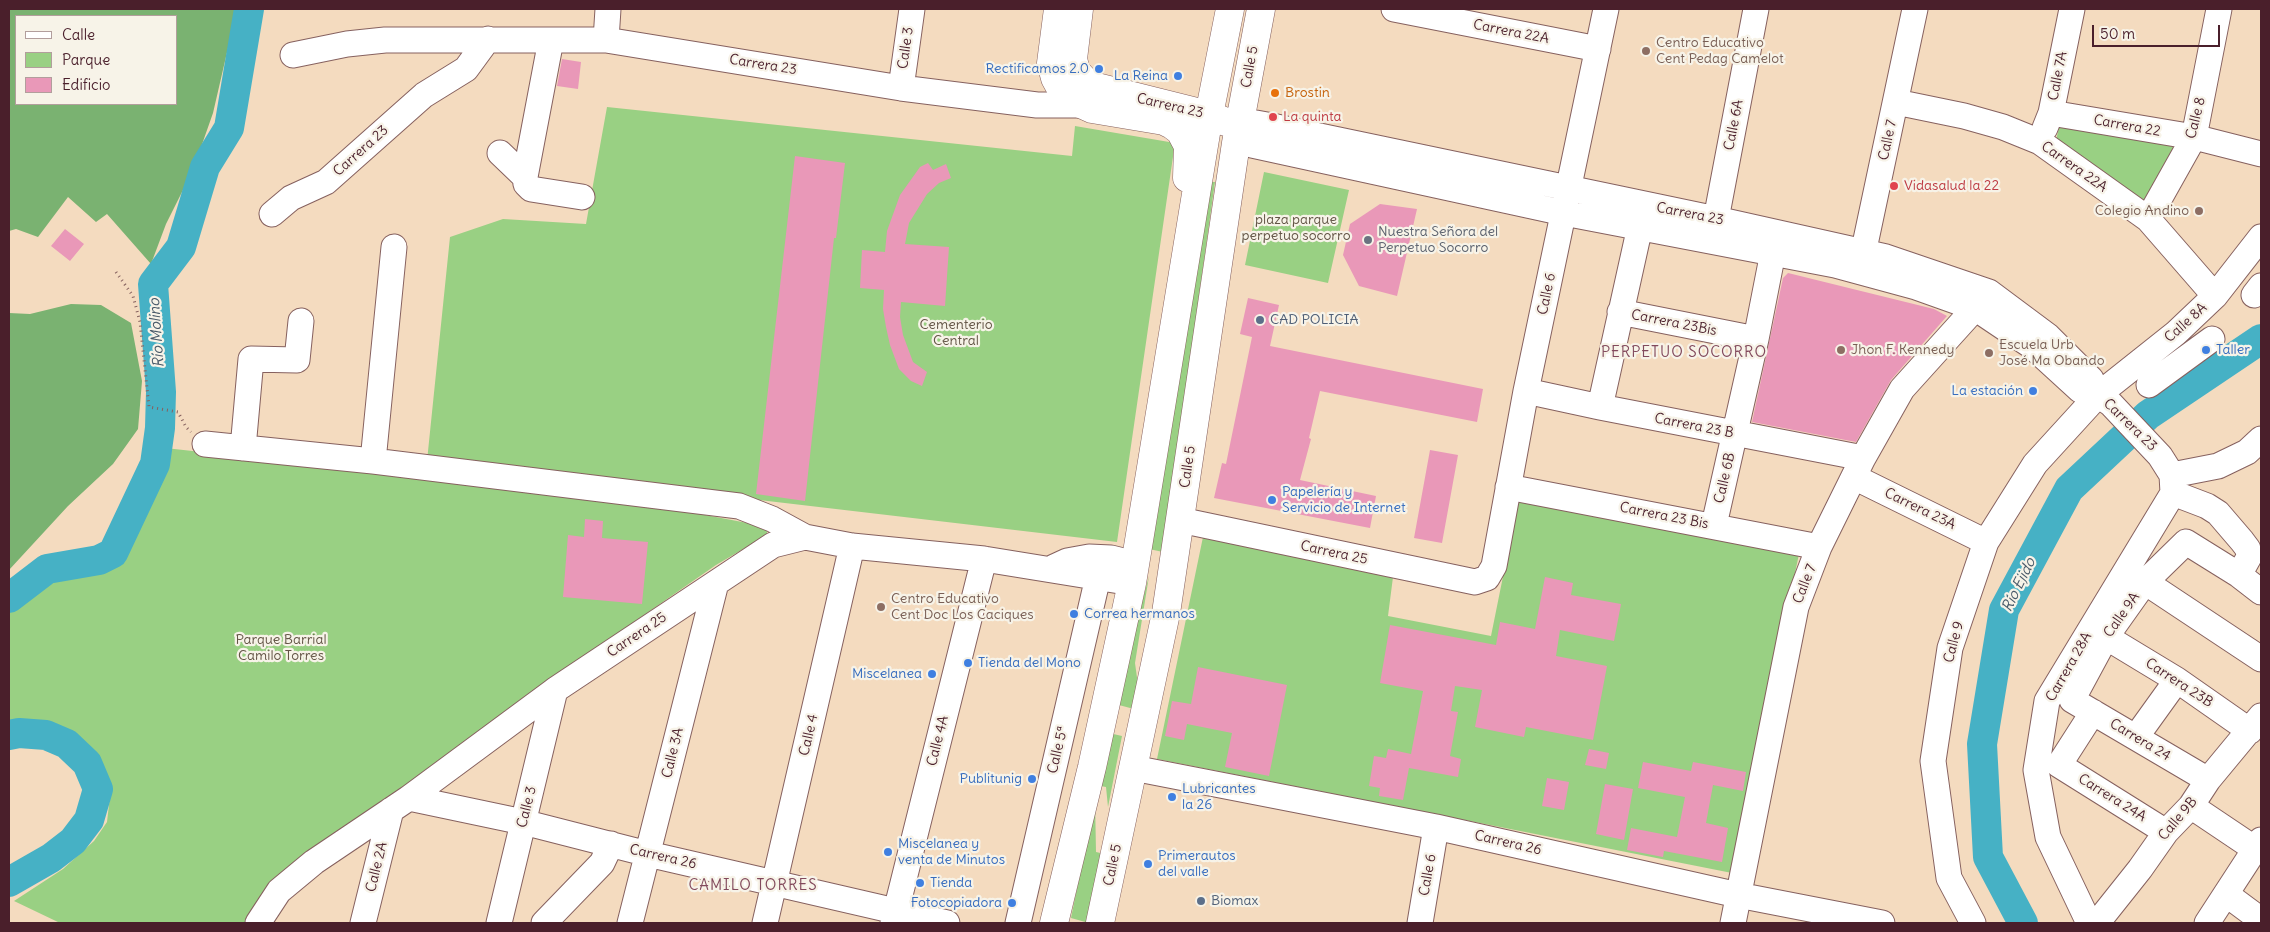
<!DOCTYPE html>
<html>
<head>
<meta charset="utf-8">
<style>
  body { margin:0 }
  #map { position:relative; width:2270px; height:932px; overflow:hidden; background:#f4dbbf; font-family:Delius,sans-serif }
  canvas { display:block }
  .frame { position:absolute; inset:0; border:10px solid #4a1f2b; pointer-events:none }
  .legend { position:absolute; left:15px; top:15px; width:162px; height:90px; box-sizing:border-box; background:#f7f3e8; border:1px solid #b29e9c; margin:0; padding:6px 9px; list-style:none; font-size:15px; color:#4a1f2b }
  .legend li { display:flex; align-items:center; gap:10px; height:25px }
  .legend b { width:25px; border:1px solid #b29e9c }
  .scale { position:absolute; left:2092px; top:25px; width:128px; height:22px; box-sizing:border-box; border:2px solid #4a1f2b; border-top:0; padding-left:6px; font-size:15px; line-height:18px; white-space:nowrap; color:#4a1f2b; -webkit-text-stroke:4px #f7f3e8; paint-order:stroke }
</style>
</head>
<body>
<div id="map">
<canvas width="2270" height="932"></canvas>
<div class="frame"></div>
<ul class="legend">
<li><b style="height:6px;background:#fff"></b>Calle</li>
<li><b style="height:14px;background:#99d083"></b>Parque</li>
<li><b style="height:14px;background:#e998b8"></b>Edificio</li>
</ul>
<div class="scale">50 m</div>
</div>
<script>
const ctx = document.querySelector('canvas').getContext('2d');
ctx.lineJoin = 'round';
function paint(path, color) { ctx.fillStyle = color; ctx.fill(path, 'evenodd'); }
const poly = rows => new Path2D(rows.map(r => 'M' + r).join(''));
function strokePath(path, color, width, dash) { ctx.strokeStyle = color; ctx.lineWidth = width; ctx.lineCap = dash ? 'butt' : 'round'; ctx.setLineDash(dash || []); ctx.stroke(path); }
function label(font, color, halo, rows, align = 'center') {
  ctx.font = font + ' Delius,sans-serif'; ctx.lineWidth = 4.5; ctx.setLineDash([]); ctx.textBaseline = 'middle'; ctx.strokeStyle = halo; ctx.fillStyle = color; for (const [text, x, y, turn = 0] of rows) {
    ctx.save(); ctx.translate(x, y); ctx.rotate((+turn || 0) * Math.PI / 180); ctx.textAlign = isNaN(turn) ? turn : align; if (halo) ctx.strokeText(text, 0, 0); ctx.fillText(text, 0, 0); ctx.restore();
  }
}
const green = poly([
  [607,107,1072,156,1075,126,1175,143,1117,542,427,461,450,237,503,219,586,224],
  [2070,124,2174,145,2175,149,2142,209,2056,140,2059,128],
  [1264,172,1349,190,1328,283,1245,265],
  [1207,182,1215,182,1163,552,1149,549],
  [165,448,423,476,663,507,758,525,767,528,767,535,716,565,575,663,246,923,60,923,14,901,63,869,94,841,107,822,110,796,99,759,80,738,50,723,15,721,9,724,9,611,44,583,70,572,98,568,115,563,132,535,156,482],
  [1519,497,1799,554,1732,873,1157,759,1203,537,1393,577,1388,616,1491,636],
  [1149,576,1135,663,1139,692,1134,709,1115,704],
  [1109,733,1122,736,1108,807,1106,787,1095,785],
  [1095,799,1096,852,1105,854,1089,923,1071,918]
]);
const forest = poly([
  [9,9,237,9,213,113,193,170,166,224,151,264,107,214,96,222,68,197,38,237,16,229,9,231],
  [16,16,176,16,176,104,16,104],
  [71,304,101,305,131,323,142,381,138,429,113,464,68,506,9,570,9,313,30,314]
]);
const river = poly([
  [9,598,47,569,99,560,113,553,155,464,160,428,161,392,153,284,181,247,205,167,229,128,249,9],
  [9,735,19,733,46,735,67,744,87,763,98,789,89,820,73,841,51,858,9,882],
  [2023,923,1988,857,1982,744,2004,610,2069,489,2148,415,2261,339]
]);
const building = poly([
  [562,59,581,62,578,89,557,86],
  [795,156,845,163,836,238,834,238,805,501,756,494],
  [928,163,933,170,946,164,951,178,939,183,927,194,909,223,905,244,949,247,945,306,901,302,900,317,903,335,913,362,927,372,922,386,911,381,899,369,890,345,886,327,883,309,884,290,860,288,862,250,885,252,887,231,900,195,920,167],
  [1380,204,1417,209,1397,296,1359,286,1343,255,1350,224],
  [65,229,84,244,70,261,51,246],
  [1788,273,1934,309,1947,316,1891,380,1856,442,1752,422,1783,278],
  [1248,298,1279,305,1270,346,1483,389,1477,422,1320,391,1309,438,1311,439,1300,480,1376,496,1370,528,1214,498,1222,463,1226,464,1252,337,1240,334],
  [1430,450,1458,455,1442,543,1414,538],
  [585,519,603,521,602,538,648,542,642,604,563,597,568,535,584,537],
  [1545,577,1573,583,1571,595,1621,604,1614,641,1560,630,1556,656,1607,666,1593,740,1526,727,1524,737,1475,727,1482,690,1455,686,1451,711,1458,712,1450,756,1461,759,1458,777,1409,768,1403,800,1379,796,1380,788,1369,786,1374,756,1386,758,1388,749,1411,754,1423,691,1380,683,1390,625,1496,645,1500,622,1535,629],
  [1198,667,1287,685,1269,776,1225,767,1232,733,1187,724,1184,740,1165,736,1172,701,1191,704],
  [1589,749,1609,753,1606,769,1585,765],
  [1643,762,1691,771,1693,762,1746,772,1743,791,1713,785,1706,823,1728,828,1722,862,1664,851,1663,857,1627,850,1631,828,1677,837,1685,797,1638,788],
  [1547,778,1569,782,1564,810,1542,806],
  [1605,784,1633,789,1624,840,1596,834]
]);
const path = poly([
  [116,272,133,296,140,322,149,407,178,412,186,427,191,432]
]);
const minor = poly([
  [1394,9,1598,49],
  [551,40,525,177,526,184,531,189,582,197],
  [606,40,608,9],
  [293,55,347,44,385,40,606,40,901,88,1037,105,1080,105],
  [901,88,912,9],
  [1896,102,1964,116,2003,127,2040,142,2148,219,2215,296],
  [2051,113,2194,137,2261,154],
  [2045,128,2051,113,2072,9],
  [500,153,525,177],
  [272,214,291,198,326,182,424,95,466,69,488,39],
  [2148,219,2194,137,2219,9],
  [1713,235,1756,9],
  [1860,268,1915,9],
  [2254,295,2261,286],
  [1620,312,1756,339],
  [2149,385,2212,339],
  [1526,391,1600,407,1863,458],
  [1600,407,1643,213],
  [205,444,373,461,739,506,772,519,805,537],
  [243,448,251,359,297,360,301,321],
  [373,461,394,247],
  [2172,475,2218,466,2247,452,2261,439],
  [1854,477,1986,542],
  [1508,487,1819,547],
  [2173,493,2207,506,2218,513,2242,541,2248,549,2249,557,2239,575],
  [1180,520,1475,582,1487,578,1494,566,1526,391,1606,9],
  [1714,525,1756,339,1776,237],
  [1054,567,1067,561,1089,557,1111,558,1135,564],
  [2145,582,2261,659],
  [2106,637,2177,680,2250,731],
  [2093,712,2059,765,2166,832],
  [2136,737,2177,680],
  [1133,768,1436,827,1738,895,1882,923],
  [2208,780,2072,700,2106,637,2145,582,2186,542,2239,575,2261,592],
  [409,798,523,822,648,854,947,923],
  [2191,806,2255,849],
  [2226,894,2261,920],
  [258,923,279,891,314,862,409,798,555,690,773,545,805,537,852,546,984,559,1132,583],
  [363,923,391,810],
  [499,923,555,690],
  [544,923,602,863,611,844],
  [630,923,716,583],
  [765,923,852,546],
  [893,923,984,559],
  [1018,923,1098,577],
  [1420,923,1436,827],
  [1733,923,1796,607,1819,547,1863,458,1902,389,1986,296],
  [1973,923,1949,878,1933,761,1950,648,1986,542,2035,464,2098,395,2176,333,2215,296,2261,237],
  [2089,923,2048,837,2036,770,2047,701,2173,493,2172,475,2160,456,2111,404,2098,395,2080,390,2033,347,1975,308,1916,287,1835,265,1564,213,1252,145,1239,127,1256,123,1267,125,1716,219,1886,257,1989,292,2048,336,2091,379,2098,395],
  [2097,923,2140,869,2166,832,2191,806,2208,780,2261,716],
  [2207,923,2261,840]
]);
const major = poly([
  [1058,9,1051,63,1055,78,1061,89,1070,99,1092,109,1164,121,1172,125,1180,131,1188,146,1187,178],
  [1079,9,1073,59,1076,71,1089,85,1209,115,1226,122],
  [1054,923,1092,767,1132,583,1209,115,1230,9],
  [1100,923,1166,613,1236,143,1261,9]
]);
const markers = [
  [1646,51,5,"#8d6e63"],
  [1099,69,5,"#3f7fe0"],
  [1178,76,5,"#3f7fe0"],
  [1275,93,5,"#e8710a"],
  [1273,117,5,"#e0444e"],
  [1894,186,5,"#e0444e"],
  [2199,211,5,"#8d6e63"],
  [1368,240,5,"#6b7280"],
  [1260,320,5,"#5c6f8a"],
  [1841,350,5,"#8d6e63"],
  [2206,350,5,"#3f7fe0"],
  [1989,353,5,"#8d6e63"],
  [2033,391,5,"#3f7fe0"],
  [1272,500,5,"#3f7fe0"],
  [881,607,5,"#8d6e63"],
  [1074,614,5,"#3f7fe0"],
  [968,663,5,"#3f7fe0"],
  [932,674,5,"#3f7fe0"],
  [1032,779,5,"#3f7fe0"],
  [1172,797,5,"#3f7fe0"],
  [888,852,5,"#3f7fe0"],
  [1148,864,5,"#3f7fe0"],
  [920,883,5,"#3f7fe0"],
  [1201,901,5,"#5c6f8a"],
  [1012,903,5,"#3f7fe0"]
];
const streetNames = [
  ["Carrera 22A",1511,32,11],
  ["Calle 3",906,48,-82],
  ["Carrera 23",763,65,9],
  ["Calle 5",1250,67,-80],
  ["Calle 7A",2058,76,-79],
  ["Carrera 23",1170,106,13],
  ["Calle 8",2196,118,-76],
  ["Calle 6A",1734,125,-79],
  ["Carrera 22",2127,126,10],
  ["Calle 7",1888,140,-78],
  ["Carrera 23",361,151,-42],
  ["Carrera 22A",2074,167,35],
  ["Carrera 23",1690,214,11],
  ["Calle 6",1547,294,-78],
  ["Carrera 23Bis",1674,323,11],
  ["Calle 8A",2186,323,-42],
  ["Carrera 23",2130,425,44],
  ["Carrera 23 B",1694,426,11],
  ["Calle 5",1188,467,-82],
  ["Calle 6B",1725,478,-77],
  ["Carrera 23A",1920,509,26],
  ["Carrera 23 Bis",1664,516,11],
  ["Carrera 25",1334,553,12],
  ["Calle 7",1805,584,-69],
  ["Calle 9A",2122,615,-55],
  ["Carrera 25",637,635,-34],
  ["Calle 9",1954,642,-75],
  ["Carrera 28A",2069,667,-60],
  ["Carrera 23B",2179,683,33],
  ["Calle 4",809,735,-77],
  ["Carrera 24",2140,740,31],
  ["Calle 4A",938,741,-76],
  ["Calle 5ª",1058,750,-77],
  ["Calle 3A",673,753,-76],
  ["Carrera 24A",2112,798,32],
  ["Calle 3",527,807,-76],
  ["Calle 9B",2178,819,-50],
  ["Carrera 26",1508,843,13],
  ["Carrera 26",663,857,13],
  ["Calle 5",1113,865,-78],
  ["Calle 2A",377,867,-76],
  ["Calle 6",1428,875,-80]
];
const educationNames = [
  ["Centro Educativo",1656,43],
  ["Cent Pedag Camelot",1656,59],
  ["Colegio Andino",2189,211,"right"],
  ["Escuela Urb",1999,345],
  ["José Ma Obando",1999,361],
  ["Jhon F. Kennedy",1851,350],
  ["Centro Educativo",891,599],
  ["Cent Doc Los Caciques",891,615]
];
const shopNames = [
  ["Rectificamos 2.0",1089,69,"right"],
  ["La Reina",1168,76,"right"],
  ["Taller",2216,350],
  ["La estación",2023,391,"right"],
  ["Papelería y",1282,492],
  ["Servicio de Internet",1282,508],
  ["Correa hermanos",1084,614],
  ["Tienda del Mono",978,663],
  ["Miscelanea",922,674,"right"],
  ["Publitunig",1022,779,"right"],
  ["Lubricantes",1182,789],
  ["la 26",1182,805],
  ["Miscelanea y",898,844],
  ["venta de Minutos",898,860],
  ["Primerautos",1158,856],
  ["del valle",1158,872],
  ["Tienda",930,883],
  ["Fotocopiadora",1002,903,"right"]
];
const foodNames = [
  ["Brostin",1285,93]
];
const healthNames = [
  ["La quinta",1283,117],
  ["Vidasalud la 22",1904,186]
];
const parkNames = [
  ["plaza parque",1296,220],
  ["perpetuo socorro",1296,236],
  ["Cementerio",956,325],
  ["Central",956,341],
  ["Parque Barrial",281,640],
  ["Camilo Torres",281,656]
];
const worshipNames = [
  ["Nuestra Señora del",1378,232],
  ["Perpetuo Socorro",1378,248]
];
const serviceNames = [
  ["CAD POLICIA",1270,320],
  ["Biomax",1211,901]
];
const waterNames = [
  ["Río Molino",157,333,-94],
  ["Río Ejido",2019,585,-64]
];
const neighbourhoodNames = [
  ["PERPETUO SOCORRO",1684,353],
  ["CAMILO TORRES",753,886]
];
paint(green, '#99d083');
paint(forest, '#7ab271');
strokePath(river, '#46b1c5', 30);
paint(building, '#e998b8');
strokePath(minor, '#86615f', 27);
strokePath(major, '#86615f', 29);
strokePath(path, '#86615f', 3, [1, 4]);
strokePath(minor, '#fff', 25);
strokePath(major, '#fff', 28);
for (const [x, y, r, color] of markers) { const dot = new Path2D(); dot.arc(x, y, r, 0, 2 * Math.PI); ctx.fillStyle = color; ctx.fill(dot); strokePath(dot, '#f7f3e8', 2); }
label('14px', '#4a1f2b', '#f7f3e8', streetNames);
label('14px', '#785e54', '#f7f3e8', educationNames, 'left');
label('14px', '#366cbe', '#f7f3e8', shopNames, 'left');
label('14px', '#c56008', '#f7f3e8', foodNames, 'left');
label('14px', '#be3a42', '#f7f3e8', healthNames, 'left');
label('14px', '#625445', '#f7f3e8', parkNames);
label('14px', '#5b616d', '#f7f3e8', worshipNames, 'left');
label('14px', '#4e5e75', '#f7f3e8', serviceNames, 'left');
label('italic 15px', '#485969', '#f7f3e8', waterNames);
ctx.letterSpacing = '1px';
label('15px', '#82495c', '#f7f3e8', neighbourhoodNames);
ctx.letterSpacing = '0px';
</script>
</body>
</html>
